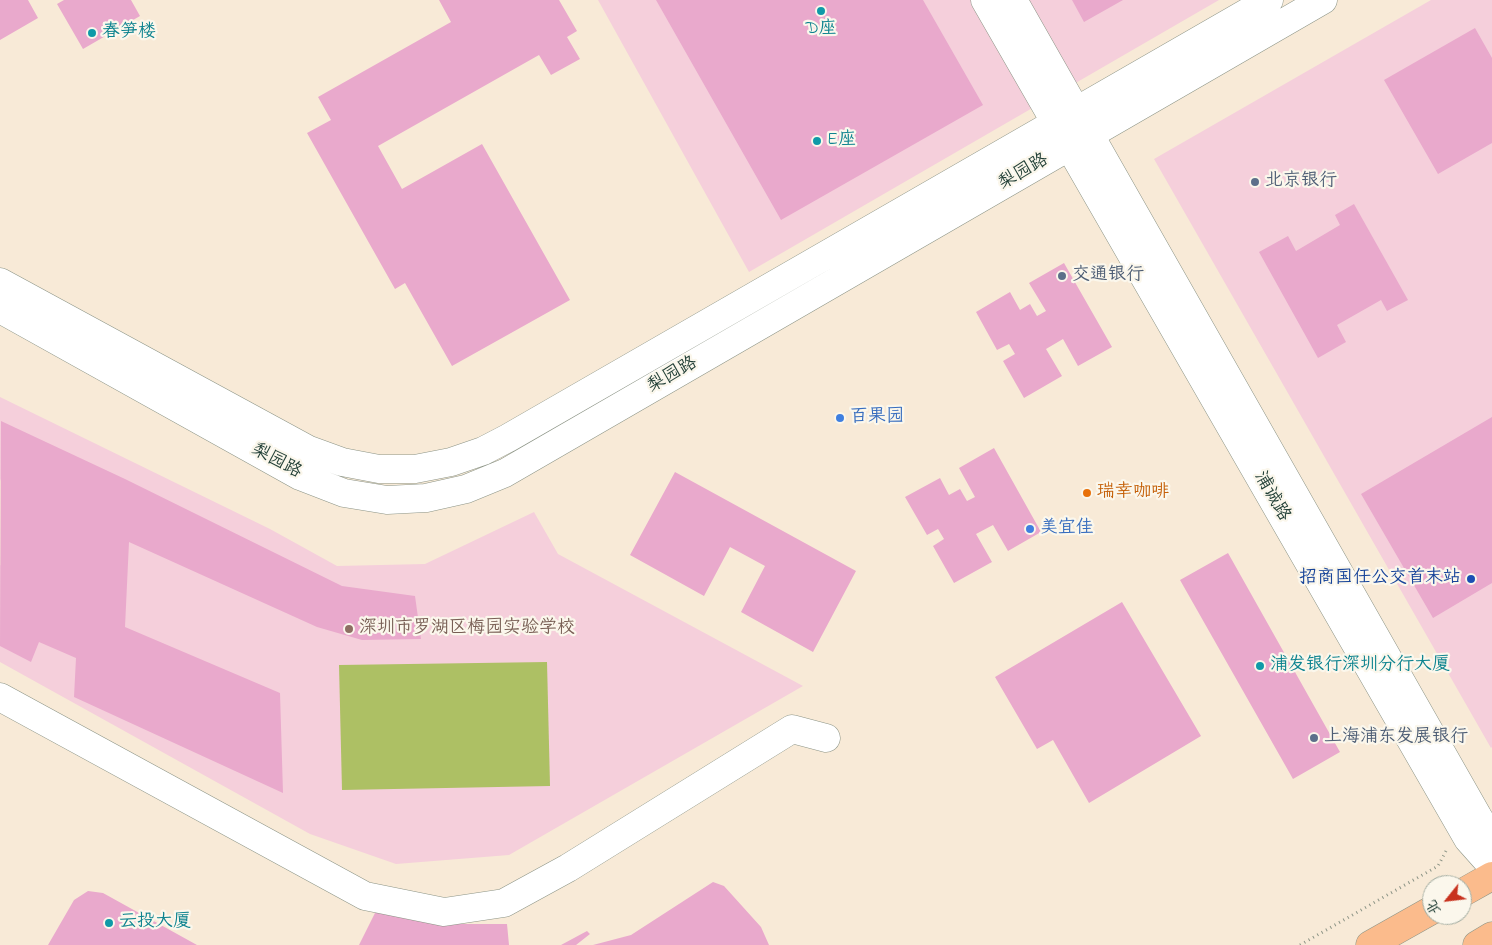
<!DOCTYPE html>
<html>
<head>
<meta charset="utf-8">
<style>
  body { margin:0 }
  #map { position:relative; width:1492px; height:945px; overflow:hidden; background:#f8ead7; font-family:"Indie Flower","LXGW WenKai TC",sans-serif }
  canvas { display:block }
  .north { position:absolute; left:1422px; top:875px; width:50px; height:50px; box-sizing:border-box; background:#fbf7ec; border:1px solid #a3ada2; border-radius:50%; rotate:241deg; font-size:14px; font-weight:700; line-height:20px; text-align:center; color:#1f3d34 }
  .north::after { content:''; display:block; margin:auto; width:18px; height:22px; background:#c8321e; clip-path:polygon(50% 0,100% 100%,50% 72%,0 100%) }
</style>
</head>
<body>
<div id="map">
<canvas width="1492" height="945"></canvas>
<div class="north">北</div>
</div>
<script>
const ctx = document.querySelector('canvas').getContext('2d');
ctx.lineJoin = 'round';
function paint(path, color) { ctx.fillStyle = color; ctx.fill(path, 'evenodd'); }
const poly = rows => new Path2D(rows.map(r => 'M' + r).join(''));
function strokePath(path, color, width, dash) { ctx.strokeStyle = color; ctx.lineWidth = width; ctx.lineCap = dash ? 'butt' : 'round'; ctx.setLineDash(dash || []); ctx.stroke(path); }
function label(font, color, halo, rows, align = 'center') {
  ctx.font = font + ' "Indie Flower","LXGW WenKai TC",sans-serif'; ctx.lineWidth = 4.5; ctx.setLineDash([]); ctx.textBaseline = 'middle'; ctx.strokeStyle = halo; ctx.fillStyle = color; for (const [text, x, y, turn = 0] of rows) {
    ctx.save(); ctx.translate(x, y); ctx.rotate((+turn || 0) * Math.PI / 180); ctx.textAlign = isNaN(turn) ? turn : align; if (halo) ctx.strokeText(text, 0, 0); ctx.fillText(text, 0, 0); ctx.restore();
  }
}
const built = poly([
  [598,0,1219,0,749,272],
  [1431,0,1492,0,1492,747,1491,748,1154,159],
  [0,397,270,529,337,566,425,564,534,512,558,554,803,686,509,855,396,864,310,834,0,662,0,565,76,603,4,472,0,481]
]);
const green = poly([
  [547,662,550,786,342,790,339,665]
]);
const building = poly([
  [0,0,28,0,38,18,0,40],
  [64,0,131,0,140,16,83,49,57,4],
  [439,0,559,0,577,31,567,37,580,59,551,75,539,55,378,146,402,189,482,144,570,300,452,366,405,283,395,289,307,133,331,120,318,97,451,22],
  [656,0,923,0,983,105,781,220],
  [1072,0,1123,0,1084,22],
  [1475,28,1492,58,1492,143,1438,174,1384,80],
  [1354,204,1408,300,1387,311,1381,300,1337,325,1346,342,1318,358,1259,252,1288,236,1296,251,1340,225,1335,215],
  [1064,263,1112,347,1078,366,1063,339,1046,349,1062,376,1024,398,1003,361,1015,354,1009,344,997,350,976,312,1010,292,1020,310,1030,304,1037,316,1046,311,1029,283],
  [1492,417,1492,583,1433,618,1361,494],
  [1,421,125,479,342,586,415,596,421,639,362,640,317,627,129,542,125,627,280,693,283,793,74,697,76,658,39,642,31,662,0,646],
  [994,448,1041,532,1008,551,993,525,976,534,992,562,954,583,933,546,944,539,938,529,927,535,905,497,940,478,949,495,960,489,967,501,975,497,959,468],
  [675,472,856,571,813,652,741,612,765,566,730,547,704,596,630,555],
  [1228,553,1340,752,1293,779,1180,580],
  [1122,602,1201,736,1089,803,1053,740,1037,749,995,677],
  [713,882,724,886,761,927,769,945,593,945,631,935],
  [88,891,103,893,197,945,48,945,74,900],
  [378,907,453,924,507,924,509,945,359,945],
  [587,931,590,934,576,945,561,945]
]);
const path = poly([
  [1300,945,1438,866,1446,851]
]);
const minor = poly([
  [985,0,1468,839,1492,866],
  [1013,0,1478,817,1487,832,1492,851],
  [0,282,309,450,342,462,379,469,415,469,451,462,483,451,508,438,1269,0],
  [0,309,300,476,344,493,387,500,426,498,466,489,505,473,1323,0],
  [0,697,365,896,444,912,504,903,568,868,792,729,826,738]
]);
const major = poly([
  [1462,893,1492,876],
  [1370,945,1432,910],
  [1477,945,1492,936]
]);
const markers = [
  [821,11,5,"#0f9aa8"],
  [92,33,5,"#0f9aa8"],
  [817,141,5,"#0f9aa8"],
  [1255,182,5,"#5c6f8a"],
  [1062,276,5,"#5c6f8a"],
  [840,418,5,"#3f7fe0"],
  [1087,493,5,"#e8710a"],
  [1030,529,5,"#3f7fe0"],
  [1471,579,5,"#1a4fb4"],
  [349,629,5,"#8d6e63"],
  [1260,666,5,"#0f9aa8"],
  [1314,738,5,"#5c6f8a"],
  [109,923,5,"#0f9aa8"]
];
const cultureNames = [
  ["D座",821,30,"center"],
  ["春笋楼",102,33],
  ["E座",827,141],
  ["浦发银行深圳分行大厦",1270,666],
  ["云投大厦",119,923]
];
const streetNames = [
  ["梨园路",1024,173,-30],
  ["梨园路",673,376,-30],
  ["梨园路",276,462,28],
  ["浦诚路",1271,497,60]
];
const serviceNames = [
  ["北京银行",1265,182],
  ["交通银行",1072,276],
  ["上海浦东发展银行",1324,738]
];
const shopNames = [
  ["百果园",850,418],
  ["美宜佳",1040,529]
];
const foodNames = [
  ["瑞幸咖啡",1097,493]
];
const transitNames = [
  ["招商国任公交首末站",1461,579]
];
const educationNames = [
  ["深圳市罗湖区梅园实验学校",359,629]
];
paint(built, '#f5cfdb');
paint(green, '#adc064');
paint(building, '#e9a9cc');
strokePath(minor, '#8c9486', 29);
strokePath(major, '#8c9486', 29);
strokePath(path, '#8c9486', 3, [1, 4]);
strokePath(minor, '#fff', 28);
strokePath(major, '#fbbb8c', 28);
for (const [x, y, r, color] of markers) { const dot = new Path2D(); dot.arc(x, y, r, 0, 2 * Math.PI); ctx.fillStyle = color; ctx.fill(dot); strokePath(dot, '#fbf7ec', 2); }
label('18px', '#0d838f', '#fbf7ec', cultureNames, 'left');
label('18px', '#1f3d34', '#fbf7ec', streetNames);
label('18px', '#4e5e75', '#fbf7ec', serviceNames, 'left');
label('18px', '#366cbe', '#fbf7ec', shopNames, 'left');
label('18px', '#c56008', '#fbf7ec', foodNames, 'left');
label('18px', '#164399', '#fbf7ec', transitNames, 'right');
label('18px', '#785e54', '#fbf7ec', educationNames, 'left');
</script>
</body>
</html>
